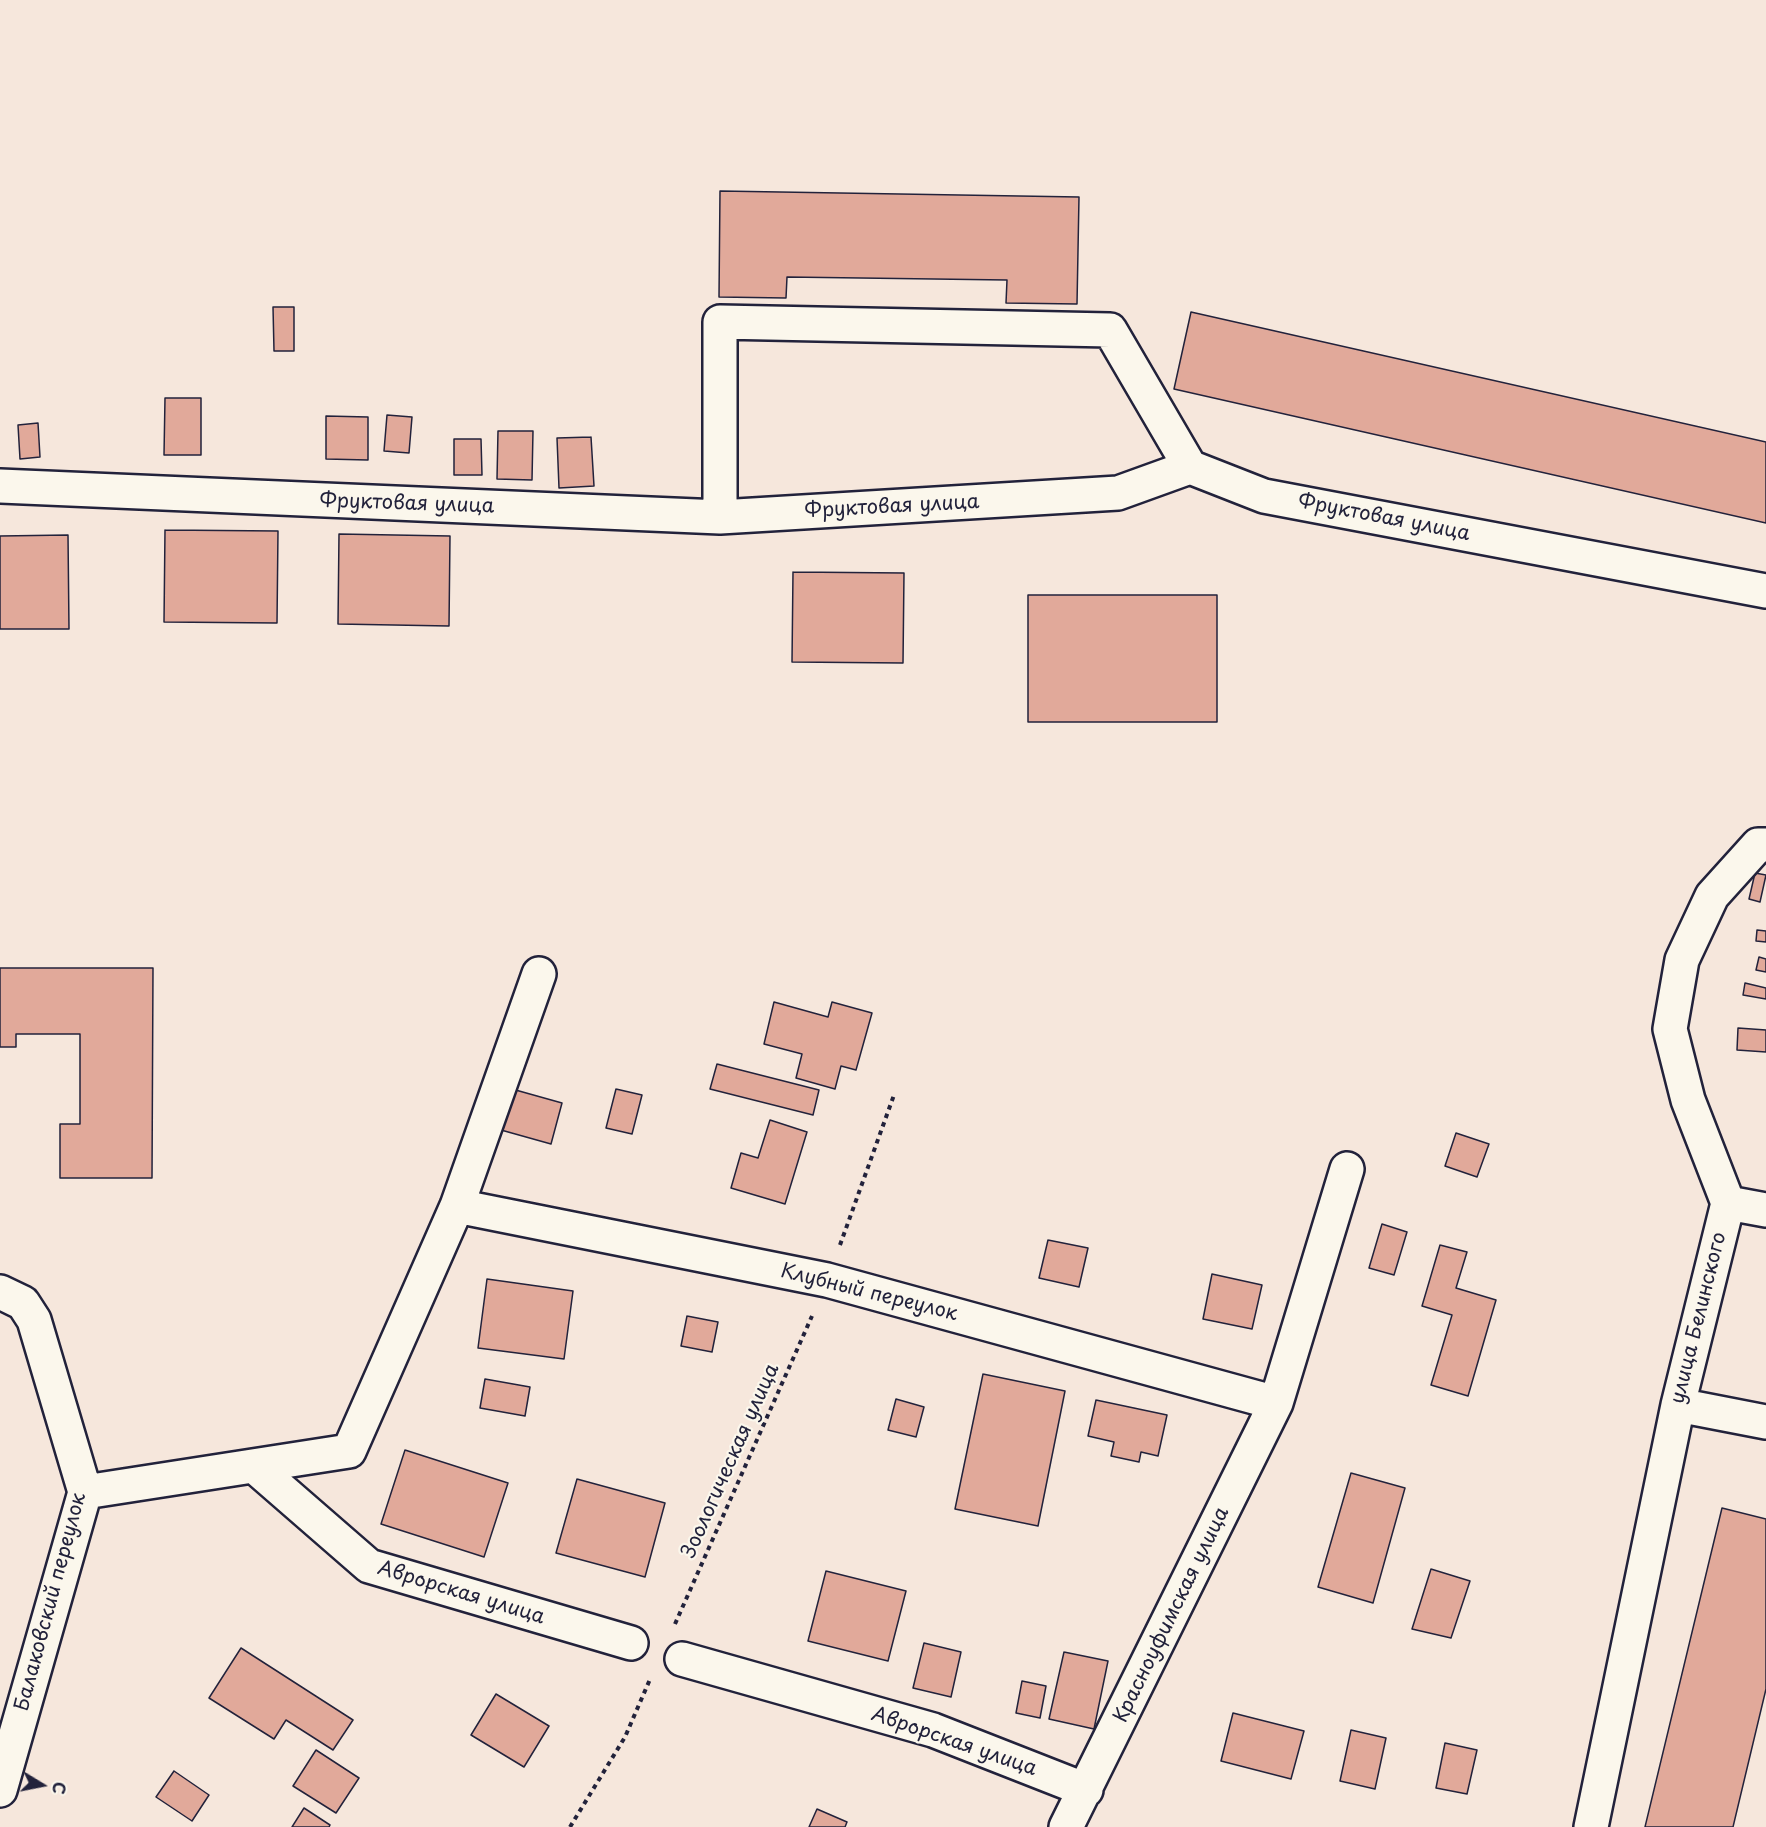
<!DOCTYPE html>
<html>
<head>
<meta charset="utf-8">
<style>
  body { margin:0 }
  #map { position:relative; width:1766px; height:1827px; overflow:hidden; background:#f6e7dc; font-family:"Playpen Sans",sans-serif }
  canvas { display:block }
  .north { position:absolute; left:12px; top:1755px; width:60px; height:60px; -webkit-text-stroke:4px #fbf7ec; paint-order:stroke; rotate:100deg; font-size:16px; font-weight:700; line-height:24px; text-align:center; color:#22223b }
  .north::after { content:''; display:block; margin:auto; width:21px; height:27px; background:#22223b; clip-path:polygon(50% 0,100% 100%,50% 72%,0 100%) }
</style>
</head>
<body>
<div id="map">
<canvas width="1766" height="1827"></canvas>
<div class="north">С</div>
</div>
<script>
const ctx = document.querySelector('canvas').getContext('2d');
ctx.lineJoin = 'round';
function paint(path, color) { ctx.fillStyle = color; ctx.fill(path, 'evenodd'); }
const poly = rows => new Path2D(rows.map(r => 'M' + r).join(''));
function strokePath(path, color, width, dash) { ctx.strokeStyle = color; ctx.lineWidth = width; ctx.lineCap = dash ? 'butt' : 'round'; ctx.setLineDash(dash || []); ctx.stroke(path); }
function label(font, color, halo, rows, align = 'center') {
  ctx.font = font + ' "Playpen Sans",sans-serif'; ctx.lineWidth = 4.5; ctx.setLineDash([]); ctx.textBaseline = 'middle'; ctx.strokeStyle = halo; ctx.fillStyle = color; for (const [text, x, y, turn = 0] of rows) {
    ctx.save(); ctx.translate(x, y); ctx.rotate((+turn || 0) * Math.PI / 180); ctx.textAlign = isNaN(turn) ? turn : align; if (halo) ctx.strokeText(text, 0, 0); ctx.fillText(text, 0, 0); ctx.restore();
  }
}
const building = poly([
  [720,191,1079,197,1077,304,1006,303,1007,280,787,277,786,298,719,297,720,191],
  [273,307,294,307,294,351,274,351,273,307],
  [1191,312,1766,442,1766,523,1174,389,1191,312],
  [165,398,201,398,201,455,164,455,165,398],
  [387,415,412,417,409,453,384,451,387,415],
  [326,416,368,417,368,460,326,459,326,416],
  [38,423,40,457,20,459,18,425,38,423],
  [498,431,533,431,532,480,497,479,498,431],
  [591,437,594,486,559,488,557,438,591,437],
  [454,439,481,439,482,475,454,475,454,439],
  [165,530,278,531,277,623,164,622,165,530],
  [339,534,450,536,449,626,338,624,339,534],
  [68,535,69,629,0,629,0,536,68,535],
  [793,572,904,573,903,663,792,662,793,572],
  [1028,595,1217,595,1217,722,1028,722,1028,595],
  [1755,873,1766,875,1760,902,1749,899,1755,873],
  [1757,930,1766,931,1766,942,1756,941,1757,930],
  [1759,957,1766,959,1766,972,1756,970,1759,957],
  [0,968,153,968,152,1178,60,1178,60,1124,80,1124,80,1034,16,1034,16,1047,0,1047,0,968],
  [1745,983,1766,988,1766,999,1743,995,1745,983],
  [774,1002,828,1017,832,1002,872,1013,856,1070,841,1066,835,1089,796,1078,802,1054,764,1044,774,1002],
  [1738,1028,1766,1030,1766,1052,1737,1050,1738,1028],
  [717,1064,819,1090,813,1115,710,1089,717,1064],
  [512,1089,562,1103,551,1144,501,1130,512,1089],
  [616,1089,642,1095,632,1134,606,1128,616,1089],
  [770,1120,807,1132,785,1204,731,1188,741,1153,758,1158,770,1120],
  [1456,1133,1489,1144,1477,1177,1445,1166,1456,1133],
  [1382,1224,1407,1232,1394,1275,1369,1268,1382,1224],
  [1048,1240,1088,1248,1079,1287,1039,1278,1048,1240],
  [1440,1245,1467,1252,1456,1288,1496,1300,1468,1396,1431,1385,1452,1315,1422,1306,1440,1245],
  [1212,1274,1262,1285,1252,1329,1203,1319,1212,1274],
  [487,1279,573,1291,564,1359,478,1348,487,1279],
  [687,1316,718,1322,712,1352,681,1346,687,1316],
  [983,1374,1065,1391,1038,1526,955,1509,983,1374],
  [485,1379,530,1387,525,1416,480,1408,485,1379],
  [896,1399,924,1407,916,1437,888,1430,896,1399],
  [1096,1400,1167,1415,1158,1456,1141,1452,1139,1462,1111,1456,1114,1442,1088,1436,1096,1400],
  [405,1450,508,1483,484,1557,381,1524,405,1450],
  [1351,1473,1405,1488,1373,1603,1318,1587,1351,1473],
  [577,1479,665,1503,645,1577,556,1553,577,1479],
  [1722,1508,1766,1519,1766,1689,1733,1827,1645,1827,1722,1508],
  [1431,1569,1470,1581,1451,1638,1412,1629,1431,1569],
  [826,1571,906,1591,888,1661,808,1641,826,1571],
  [924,1643,961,1652,951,1697,913,1688,924,1643],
  [241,1648,353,1720,333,1750,286,1720,274,1739,209,1698,241,1648],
  [1064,1652,1108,1661,1094,1729,1049,1719,1064,1652],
  [1022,1681,1046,1686,1040,1718,1016,1713,1022,1681],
  [496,1694,549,1726,524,1767,471,1735,496,1694],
  [1233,1713,1304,1731,1291,1779,1221,1761,1233,1713],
  [1351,1730,1386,1738,1375,1789,1340,1781,1351,1730],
  [1445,1743,1477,1750,1467,1794,1436,1788,1445,1743],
  [316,1750,359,1778,336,1813,293,1786,316,1750],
  [174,1771,209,1795,192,1821,156,1797,174,1771],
  [304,1808,330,1825,329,1827,292,1827,304,1808],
  [817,1809,847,1822,845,1827,809,1827,817,1809]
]);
const path = poly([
  [840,1245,894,1095],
  [675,1624,812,1316],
  [570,1827,625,1737,651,1677]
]);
const minor = poly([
  [0,486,720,517,1118,493,1190,467,1264,496,1766,591],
  [720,517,720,322,1110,330,1190,467],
  [1728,1203,1766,1210],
  [457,1206,827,1280,1276,1403],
  [0,1292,23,1303,34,1320,85,1492,0,1790],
  [1678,1405,1766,1422],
  [254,1466,369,1566,631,1643],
  [85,1492,349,1451,457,1206,539,974],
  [682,1659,933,1730,1086,1790],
  [1066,1827,1276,1403,1347,1169],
  [1591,1827,1678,1405,1728,1203,1688,1100,1670,1029,1682,960,1712,896,1758,845,1766,845]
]);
const streetNames = [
  ["Фруктовая улица",407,504,2],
  ["Фруктовая улица",892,507,-3],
  ["Фруктовая улица",1384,518,11],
  ["Клубный переулок",869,1293,14],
  ["улица Белинского",1699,1318,-76],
  ["Зоологическая улица",731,1461,-66],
  ["Аврорская улица",461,1593,17],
  ["Балаковский переулок",51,1602,-75],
  ["Красноуфимская улица",1172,1615,-64],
  ["Аврорская улица",954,1742,19]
];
paint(building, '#e1a99a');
strokePath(building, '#22223b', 1.5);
strokePath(minor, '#22223b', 38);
strokePath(path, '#22223b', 4, [4.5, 4.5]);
strokePath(minor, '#fbf7ec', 33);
label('20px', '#22223b', '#fbf7ec', streetNames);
</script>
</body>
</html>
